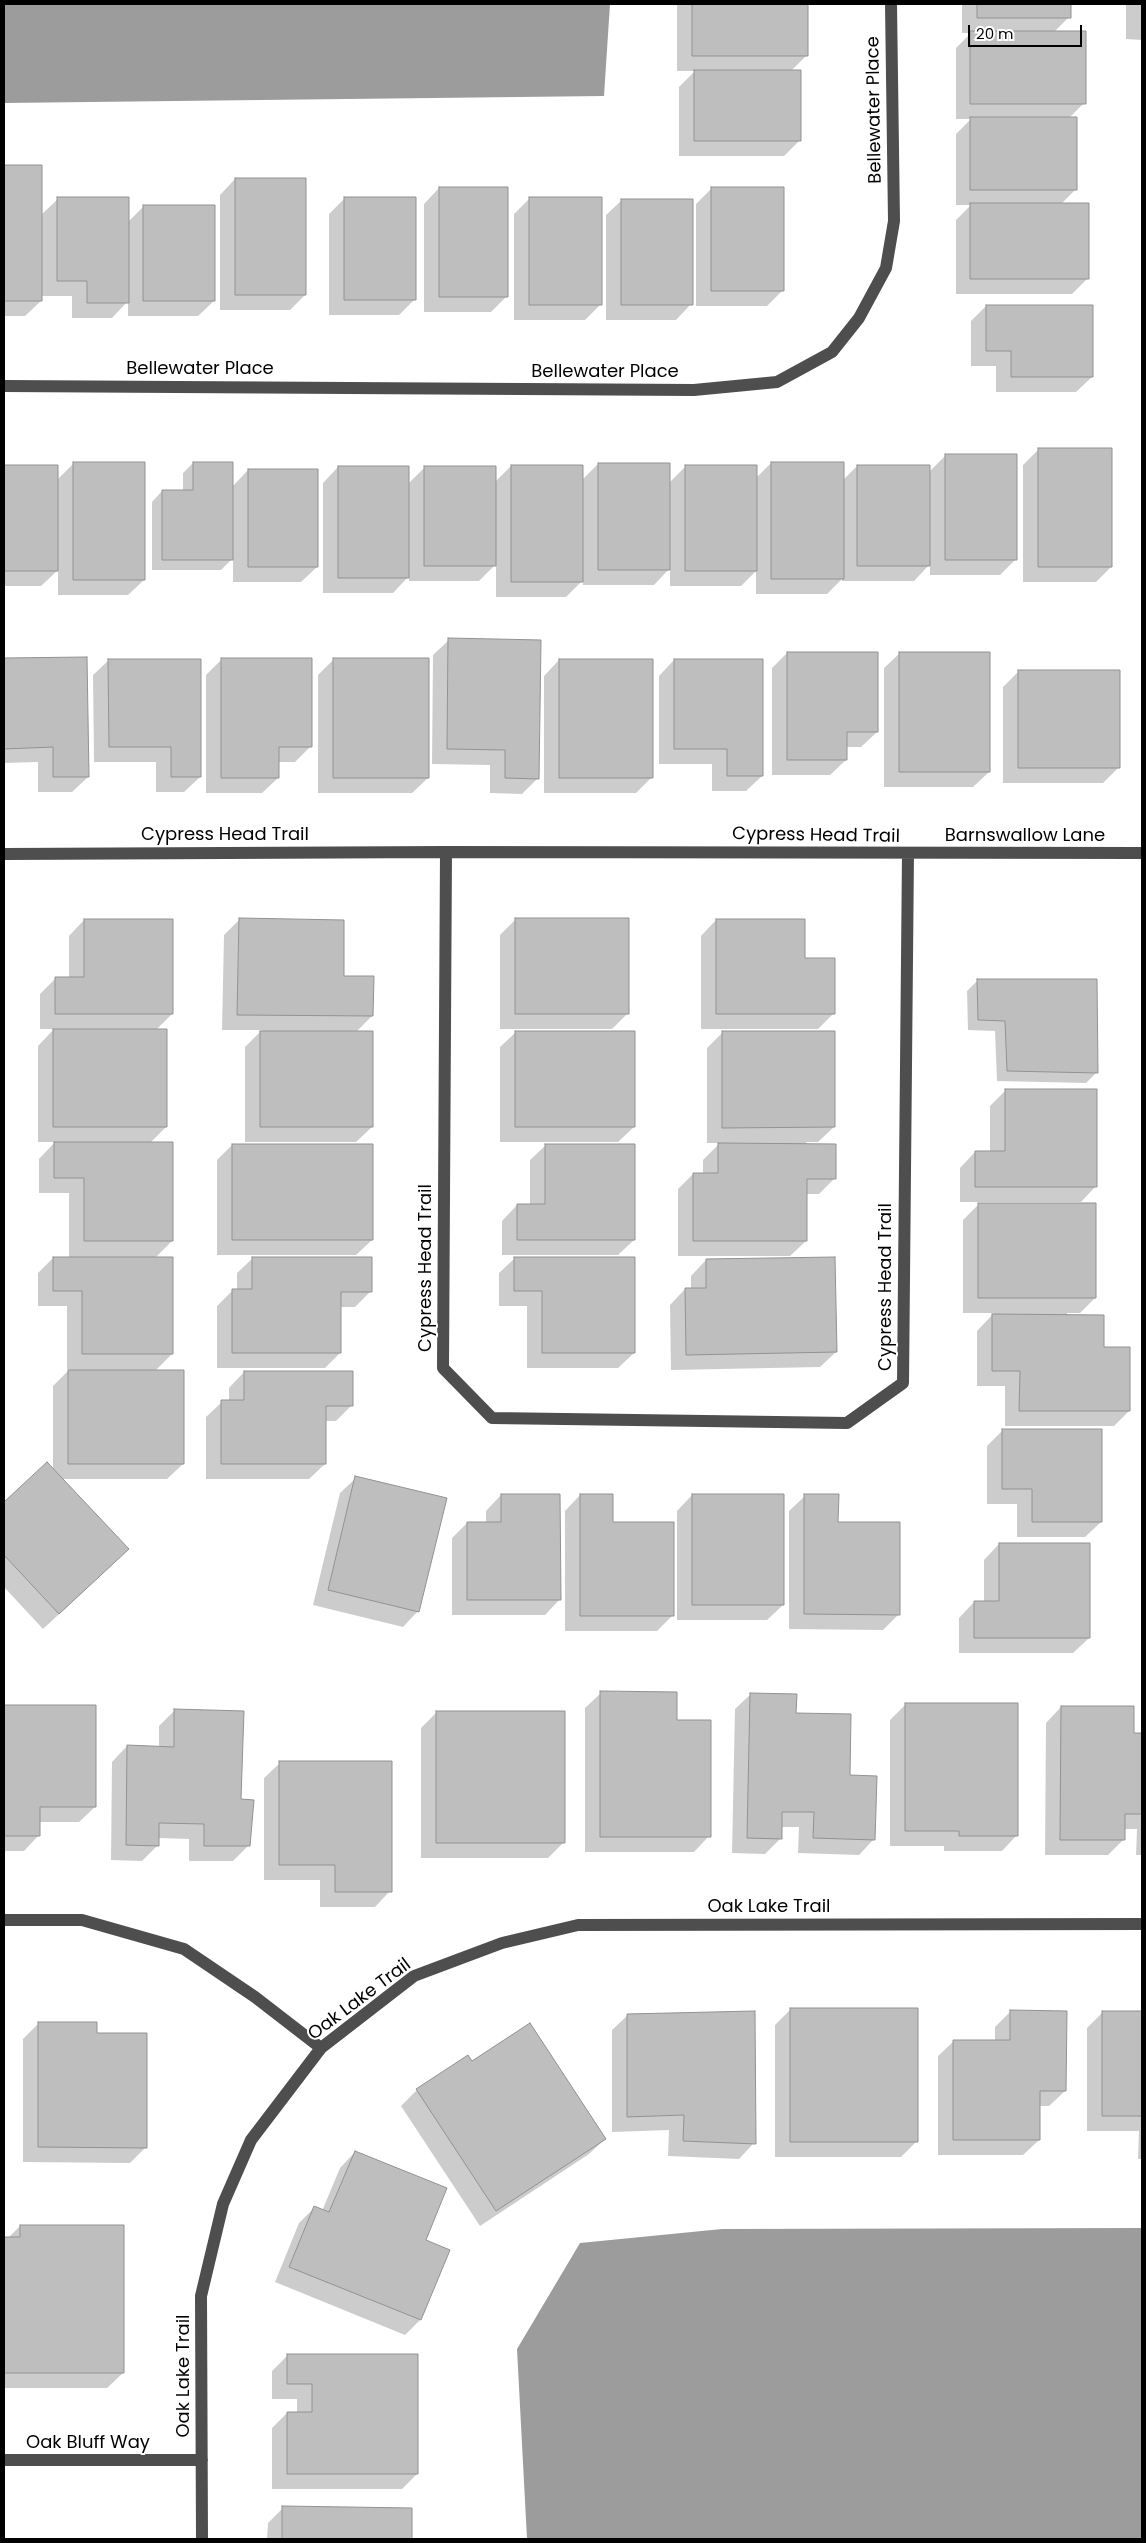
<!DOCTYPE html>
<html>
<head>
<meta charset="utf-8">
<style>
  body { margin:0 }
  #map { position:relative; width:1146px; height:2543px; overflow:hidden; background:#fff; font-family:Poppins,sans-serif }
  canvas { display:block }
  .frame { position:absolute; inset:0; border:5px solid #000; pointer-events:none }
  .scale { position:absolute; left:968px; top:25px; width:114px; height:22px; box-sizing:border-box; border:2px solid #000; border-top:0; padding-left:6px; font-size:15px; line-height:18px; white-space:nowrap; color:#000; -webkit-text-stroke:4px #fff; paint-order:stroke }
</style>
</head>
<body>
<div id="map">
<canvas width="1146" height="2543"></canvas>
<div class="frame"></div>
<div class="scale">20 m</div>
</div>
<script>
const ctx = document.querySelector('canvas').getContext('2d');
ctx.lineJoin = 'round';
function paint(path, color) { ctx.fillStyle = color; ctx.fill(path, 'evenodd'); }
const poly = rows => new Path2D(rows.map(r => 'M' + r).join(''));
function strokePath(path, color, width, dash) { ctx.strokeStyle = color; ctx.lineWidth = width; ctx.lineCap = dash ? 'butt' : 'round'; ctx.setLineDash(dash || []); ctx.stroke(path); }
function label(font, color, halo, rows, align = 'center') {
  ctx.font = font + ' Poppins,sans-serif'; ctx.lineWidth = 4; ctx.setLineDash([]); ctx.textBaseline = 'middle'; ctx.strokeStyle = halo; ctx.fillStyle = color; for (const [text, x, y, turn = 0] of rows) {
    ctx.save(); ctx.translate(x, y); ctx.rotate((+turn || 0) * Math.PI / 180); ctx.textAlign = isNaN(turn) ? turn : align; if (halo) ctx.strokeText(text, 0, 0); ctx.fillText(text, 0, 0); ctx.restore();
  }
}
const water = poly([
  [4,4,610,4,604,96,4,103],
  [1142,2228,1142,2539,527,2539,517,2349,580,2243,722,2229]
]);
const shadow = poly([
  [677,4,807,4,807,55,791,71,799,141,784,156,679,156,679,87,695,71,677,71],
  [962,4,1069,4,1069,17,1054,32,1084,103,1069,118,1076,189,1061,204,1087,279,1072,294,956,294,956,220,971,205,956,205,956,134,971,119,956,119,956,48,971,33,962,33],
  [1126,4,1142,4,1142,40,1126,39],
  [4,166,41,166,41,215,58,199,128,222,144,206,214,301,198,316,128,316,128,301,112,318,72,318,72,296,41,296,41,301,25,316,4,316],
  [235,179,305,295,290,310,220,310,220,195],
  [439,188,507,296,491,312,424,312,424,204],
  [712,188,783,290,767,306,696,306,696,204],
  [344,199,414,300,399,315,329,315,329,214],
  [529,199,601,304,585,320,514,320,514,214],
  [622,200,691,304,676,320,606,320,606,215],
  [986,306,1092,377,1076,392,996,392,996,366,971,366,971,321],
  [1038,450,1111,567,1096,582,1023,582,1023,465],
  [946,455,1015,560,1000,575,930,575,930,564,914,581,842,581,842,579,827,594,756,594,756,571,741,586,670,586,670,568,654,585,583,585,583,580,566,597,496,597,496,564,479,581,409,581,409,576,393,593,323,593,323,483,338,467,408,484,425,467,494,483,511,466,581,481,598,464,669,483,686,466,756,478,771,463,842,481,857,466,929,472],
  [74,463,144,580,128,595,58,595,58,570,41,586,4,586,4,466,57,466,57,480],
  [193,463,232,487,248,470,317,567,301,582,233,582,233,558,221,570,152,570,152,502,162,491,183,491,183,473],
  [449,640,538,778,522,794,490,793,490,765,432,764,433,655],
  [787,653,877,732,861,747,846,747,846,760,830,775,772,775,772,668],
  [900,653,989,772,973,787,884,787,884,668],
  [86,658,88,777,72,792,38,792,38,762,4,763,4,659],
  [222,659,311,746,295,762,278,762,278,778,262,793,206,793,206,675],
  [334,659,428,778,412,793,318,793,318,675],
  [109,660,200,777,184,792,156,792,156,762,94,762,93,675],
  [559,660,651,778,636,793,544,793,544,676],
  [674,660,762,776,746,791,712,791,712,764,659,764,659,676],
  [1019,671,1118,768,1103,783,1003,783,1003,687],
  [516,919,627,1014,612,1029,500,1029,500,935],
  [84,920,172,1014,156,1030,166,1127,150,1143,172,1241,155,1258,172,1354,155,1371,183,1464,167,1479,62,1479,112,1565,43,1629,4,1587,4,1503,47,1463,53,1469,53,1386,70,1369,67,1369,67,1306,38,1306,38,1273,53,1258,69,1258,69,1193,39,1193,39,1159,55,1142,38,1142,38,1046,54,1029,40,1029,40,994,56,978,69,978,69,936],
  [239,920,342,977,372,1016,356,1032,372,1127,356,1142,245,1142,245,1047,262,1030,222,1030,224,935],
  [716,920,804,959,833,1014,818,1029,701,1029,701,936],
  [978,980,1097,1072,1086,1083,997,1081,995,1031,968,1030,967,991],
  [516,1032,634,1127,618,1142,500,1142,500,1047],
  [722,1033,834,1127,818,1142,806,1142,835,1178,819,1194,806,1194,806,1241,790,1256,678,1256,678,1189,693,1174,703,1174,703,1160,720,1143,707,1143,707,1048],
  [1006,1090,1096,1186,1081,1202,960,1202,960,1168,975,1152,990,1152,990,1106],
  [232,1145,372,1240,356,1255,217,1255,217,1160],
  [546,1145,634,1240,618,1255,502,1255,502,1221,517,1205,530,1205,530,1160],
  [979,1204,1095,1298,1080,1313,1067,1313,1067,1316,1102,1349,1129,1411,1114,1426,1005,1426,1005,1386,977,1386,977,1331,994,1313,963,1313,963,1220],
  [253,1258,371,1291,355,1307,340,1307,340,1353,325,1368,217,1368,217,1306,232,1291,237,1291,237,1273],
  [515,1258,634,1353,618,1368,527,1368,527,1306,499,1306,499,1273],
  [706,1260,836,1352,820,1367,671,1370,670,1305,685,1289,691,1289,691,1276],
  [244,1372,351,1406,336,1421,325,1421,325,1464,309,1479,206,1479,206,1417,222,1402,229,1402,229,1388],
  [1003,1430,1101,1522,1085,1537,1017,1537,1017,1504,987,1504,987,1446],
  [356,1478,418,1611,403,1627,313,1605,340,1493],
  [501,1495,560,1599,545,1615,452,1615,452,1538,467,1523,486,1523,486,1511],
  [580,1495,673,1615,657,1631,565,1631,565,1511],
  [692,1495,783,1605,767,1620,677,1620,677,1511],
  [805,1496,837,1523,899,1614,883,1630,789,1629,789,1511],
  [999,1544,1089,1638,1073,1653,959,1653,959,1618,974,1602,984,1602,984,1560],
  [601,1693,675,1721,709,1836,694,1852,585,1852,585,1708],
  [751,1694,795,1714,849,1776,874,1839,859,1855,798,1853,799,1827,781,1827,781,1838,765,1854,732,1853,735,1709],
  [905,1705,1017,1835,1002,1851,944,1851,944,1846,890,1846,890,1720],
  [4,1706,95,1706,95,1807,79,1822,39,1822,39,1835,24,1851,4,1851],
  [1061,1707,1132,1734,1142,1734,1142,1855,1136,1855,1137,1829,1123,1829,1123,1840,1108,1855,1045,1855,1046,1723],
  [175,1710,239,1800,249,1845,233,1861,189,1861,189,1839,158,1838,158,1845,142,1861,111,1860,112,1762,127,1746,159,1748,159,1726],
  [437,1712,563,1843,548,1858,421,1858,421,1728],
  [280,1763,390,1891,375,1907,320,1907,320,1880,264,1880,264,1778],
  [791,2009,917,2141,901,2157,775,2157,775,2025],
  [1011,2011,1065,2091,1049,2106,1039,2106,1039,2140,1023,2155,938,2155,938,2056,954,2041,995,2041,995,2027],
  [1103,2012,1142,2012,1142,2159,1138,2159,1139,2131,1087,2131,1087,2028],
  [628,2015,754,2143,739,2159,668,2156,669,2130,612,2132,612,2030],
  [39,2023,95,2034,145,2148,130,2163,23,2162,23,2039],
  [468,2057,472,2063,605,2139,589,2154,480,2226,401,2106,417,2090],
  [355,2152,420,2320,405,2335,275,2282,299,2223,314,2208,322,2211,340,2168],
  [20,2226,123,2373,107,2388,4,2388,4,2238,8,2238],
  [287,2356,417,2474,402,2489,272,2489,272,2428,287,2413,297,2413,297,2399,272,2399,272,2371],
  [283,2508,411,2509,411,2539,267,2539,268,2523]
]);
const building = poly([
  [692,4,808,4,808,56,692,56,692,4],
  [977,4,1071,4,1071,18,977,18,977,4],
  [970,31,1086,31,1086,104,970,104,970,31],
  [694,70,801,70,801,141,694,141,694,70],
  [970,117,1077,117,1077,190,970,190,970,117],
  [4,165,42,165,42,301,4,301,4,165],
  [235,178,306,178,306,295,235,295,235,178],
  [439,187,508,187,508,297,439,297,439,187],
  [711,187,784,187,784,291,711,291,711,187],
  [57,197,129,197,129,303,87,303,87,281,57,281,57,197],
  [344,197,416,197,416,300,344,300,344,197],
  [529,197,602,197,602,305,529,305,529,197],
  [621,199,693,199,693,305,621,305,621,199],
  [970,203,1089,203,1089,279,970,279,970,203],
  [143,205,215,205,215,301,143,301,143,205],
  [986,305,1093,305,1093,377,1011,377,1011,351,986,351,986,305],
  [1038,448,1112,448,1112,567,1038,567,1038,448],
  [945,454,1017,454,1017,560,945,560,945,454],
  [73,462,145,462,145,580,73,580,73,462],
  [193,462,233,462,233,560,162,560,162,490,193,490,193,462],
  [771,462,844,462,844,579,771,579,771,462],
  [598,463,670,463,670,570,598,570,598,463],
  [4,465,58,465,58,571,4,571,4,465],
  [511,465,583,465,583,582,511,582,511,465],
  [685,465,757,465,757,571,685,571,685,465],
  [857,465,930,465,930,566,857,566,857,465],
  [338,466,409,466,409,578,338,578,338,466],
  [424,466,496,466,496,566,424,566,424,466],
  [248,469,318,469,318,567,248,567,248,469],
  [448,638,541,640,539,779,505,778,505,750,447,749,448,638],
  [787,652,878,652,878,732,847,732,847,760,787,760,787,652],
  [899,652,990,652,990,772,899,772,899,652],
  [87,657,89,777,53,777,53,747,4,749,4,658,87,657],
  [221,658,312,658,312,747,279,747,279,778,221,778,221,658],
  [333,658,429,658,429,778,333,778,333,658],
  [108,659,201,659,201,777,171,777,171,747,109,747,108,659],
  [559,659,653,659,653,778,559,778,559,659],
  [674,659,763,659,763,776,727,776,727,749,674,749,674,659],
  [1018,670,1120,670,1120,768,1018,768,1018,670],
  [239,918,344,920,344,976,374,976,373,1016,237,1015,239,918],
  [515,918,629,918,629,1014,515,1014,515,918],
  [84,919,173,919,173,1014,55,1014,55,977,84,977,84,919],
  [716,919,805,919,805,958,835,958,835,1014,716,1014,716,919],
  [977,979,1097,979,1098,1073,1007,1071,1005,1021,978,1020,977,979],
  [53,1029,167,1029,167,1127,53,1127,53,1029],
  [260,1031,373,1031,373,1127,260,1127,260,1031],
  [515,1031,635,1031,635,1127,515,1127,515,1031],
  [722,1031,835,1031,835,1127,722,1128,722,1031],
  [1005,1089,1097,1089,1097,1187,975,1187,975,1151,1005,1151,1005,1089],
  [54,1142,173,1142,173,1241,84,1241,84,1178,54,1178,54,1142],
  [718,1143,836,1144,836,1179,807,1179,807,1241,693,1241,693,1173,718,1173,718,1143],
  [232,1144,373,1144,373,1240,232,1240,232,1144],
  [545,1144,635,1144,635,1240,517,1240,517,1204,545,1204,545,1144],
  [978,1203,1096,1203,1096,1298,978,1298,978,1203],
  [53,1257,173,1257,173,1354,82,1354,82,1291,53,1291,53,1257],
  [252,1257,372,1257,372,1292,341,1292,341,1353,232,1353,232,1289,252,1289,252,1257],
  [514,1257,635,1257,635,1353,542,1353,542,1291,514,1291,514,1257],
  [835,1257,837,1352,686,1355,685,1288,706,1288,706,1259,835,1257],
  [992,1314,1104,1315,1104,1347,1130,1347,1130,1411,1019,1411,1020,1371,992,1371,992,1314],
  [68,1370,184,1370,184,1464,68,1464,68,1370],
  [244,1371,353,1371,353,1406,326,1406,326,1464,221,1464,221,1400,244,1400,244,1371],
  [1002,1429,1102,1429,1102,1522,1032,1522,1032,1489,1002,1489,1002,1429],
  [47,1462,129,1549,59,1614,4,1555,4,1502,47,1462],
  [355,1476,447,1498,419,1612,328,1590,355,1476],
  [501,1494,560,1494,561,1600,467,1600,467,1522,501,1522,501,1494],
  [580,1494,613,1494,613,1522,674,1522,674,1616,580,1616,580,1494],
  [692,1494,784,1494,784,1605,692,1605,692,1494],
  [804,1494,839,1494,838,1522,900,1522,900,1615,804,1614,804,1494],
  [999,1543,1090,1543,1090,1638,974,1638,974,1601,999,1601,999,1543],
  [600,1691,677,1692,677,1720,711,1720,711,1837,600,1837,600,1691],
  [750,1693,797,1694,796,1713,851,1714,850,1775,877,1776,875,1840,813,1838,814,1812,782,1812,782,1839,747,1838,750,1693],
  [905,1703,1018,1703,1018,1836,959,1836,959,1831,905,1831,905,1703],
  [4,1705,96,1705,96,1807,40,1807,40,1836,4,1836,4,1705],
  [1061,1706,1134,1706,1134,1733,1142,1733,1142,1814,1125,1814,1125,1840,1060,1840,1061,1706],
  [174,1709,244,1711,241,1799,254,1800,250,1846,204,1846,204,1824,159,1823,159,1846,126,1845,127,1745,174,1747,174,1709],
  [436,1711,565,1711,565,1843,436,1843,436,1711],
  [279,1761,392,1761,392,1892,335,1892,335,1865,279,1865,279,1761],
  [790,2008,918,2008,918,2142,790,2142,790,2008],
  [1010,2010,1067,2011,1066,2091,1040,2091,1040,2140,953,2140,953,2040,1010,2040,1010,2010],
  [755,2011,756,2144,683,2141,684,2115,627,2117,627,2014,755,2011],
  [1102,2011,1142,2011,1142,2116,1102,2116,1102,2011],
  [38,2022,97,2022,97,2033,147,2033,147,2148,38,2147,38,2022],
  [530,2023,606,2139,496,2211,416,2089,468,2055,472,2061,530,2023],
  [355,2151,447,2188,426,2240,450,2250,421,2320,289,2267,314,2206,329,2212,355,2151],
  [20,2225,124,2225,124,2373,4,2373,4,2237,20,2237,20,2225],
  [287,2354,418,2354,418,2474,287,2474,287,2412,312,2412,312,2384,287,2384,287,2354],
  [282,2506,412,2508,412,2539,282,2539,282,2506]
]);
const minor = poly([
  [4,386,694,390,777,382,832,352,859,318,886,268,894,221,891,4],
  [446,852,443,1368,492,1418,847,1423,903,1383,908,853],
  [4,854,446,852,1142,853],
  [4,1920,82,1920,184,1949,255,1997,321,2048],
  [4,2460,202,2460],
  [202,2539,201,2296,223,2204,251,2140,321,2048,414,1976,502,1943,578,1925,1142,1924]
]);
const streetNames = [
  ["Bellewater Place",875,110,-91],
  ["Bellewater Place",200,369],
  ["Bellewater Place",605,372],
  ["Cypress Head Trail",225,835],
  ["Cypress Head Trail",816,836,1],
  ["Barnswallow Lane",1025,836],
  ["Cypress Head Trail",426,1268,-90],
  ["Cypress Head Trail",886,1287,-90],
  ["Oak Lake Trail",769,1907],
  ["Oak Lake Trail",360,2000,-37],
  ["Oak Lake Trail",184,2376,-90],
  ["Oak Bluff Way",88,2443]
];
paint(water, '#9c9c9c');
paint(shadow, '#0003');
paint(building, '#bebebe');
strokePath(building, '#929292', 1);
strokePath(minor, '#4e4e4e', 12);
label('18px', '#000', '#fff', streetNames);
</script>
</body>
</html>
